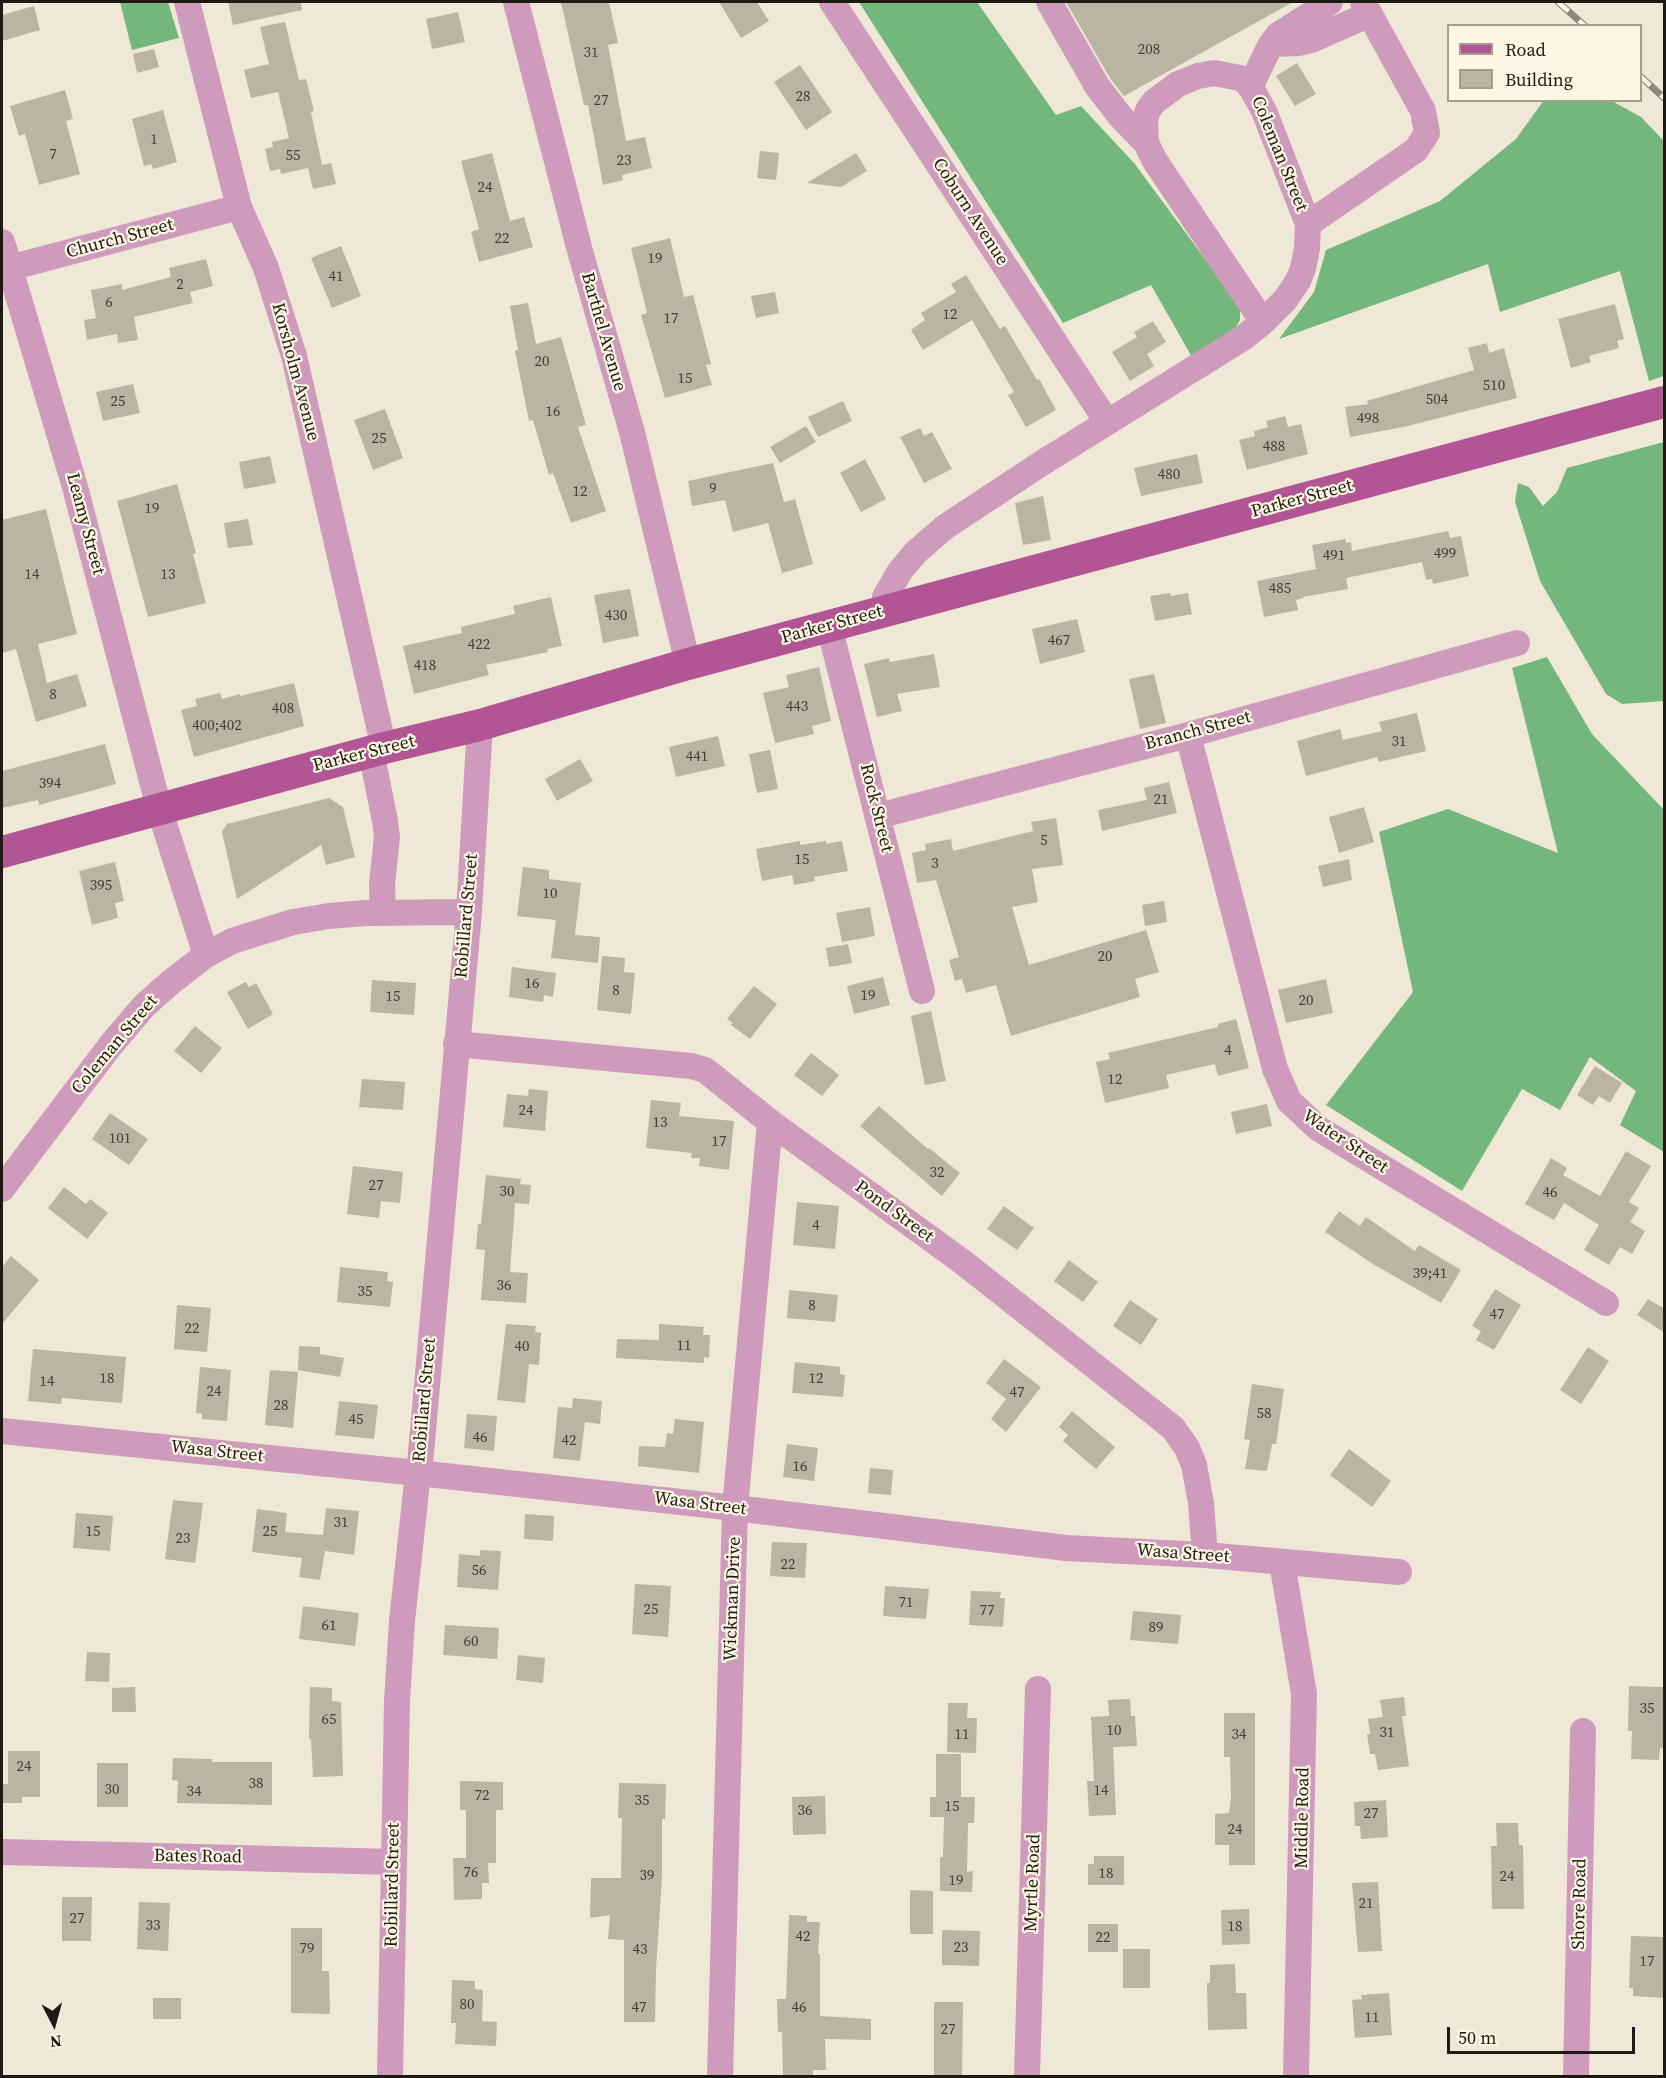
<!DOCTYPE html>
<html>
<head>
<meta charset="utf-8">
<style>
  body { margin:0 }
  #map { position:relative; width:1666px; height:2078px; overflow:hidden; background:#f0e8d6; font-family:"Source Serif 4",serif }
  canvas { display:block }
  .frame { position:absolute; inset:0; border:3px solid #1c1a13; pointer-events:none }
  .legend { position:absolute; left:1447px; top:24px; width:195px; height:78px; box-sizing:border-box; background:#fdf6e3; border:2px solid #a39e90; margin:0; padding:8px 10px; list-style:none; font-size:18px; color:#1c1a13 }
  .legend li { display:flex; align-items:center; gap:12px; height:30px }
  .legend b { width:30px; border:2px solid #a39e90 }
  .north { position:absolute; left:24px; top:1994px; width:60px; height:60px; -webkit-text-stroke:4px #fdf6e3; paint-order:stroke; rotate:174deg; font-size:16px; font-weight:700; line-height:24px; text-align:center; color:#1c1a13 }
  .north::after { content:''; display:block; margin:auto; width:21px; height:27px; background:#1c1a13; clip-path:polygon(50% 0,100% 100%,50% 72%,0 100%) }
  .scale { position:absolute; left:1447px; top:2027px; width:188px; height:27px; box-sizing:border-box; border:3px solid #1c1a13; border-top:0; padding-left:8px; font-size:18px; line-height:21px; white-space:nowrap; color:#1c1a13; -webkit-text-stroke:4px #fdf6e3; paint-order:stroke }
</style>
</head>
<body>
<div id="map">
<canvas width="1666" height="2078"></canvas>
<div class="frame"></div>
<ul class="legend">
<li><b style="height:8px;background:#b25595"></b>Road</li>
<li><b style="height:16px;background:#bbb4a2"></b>Building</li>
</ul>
<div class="north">N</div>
<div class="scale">50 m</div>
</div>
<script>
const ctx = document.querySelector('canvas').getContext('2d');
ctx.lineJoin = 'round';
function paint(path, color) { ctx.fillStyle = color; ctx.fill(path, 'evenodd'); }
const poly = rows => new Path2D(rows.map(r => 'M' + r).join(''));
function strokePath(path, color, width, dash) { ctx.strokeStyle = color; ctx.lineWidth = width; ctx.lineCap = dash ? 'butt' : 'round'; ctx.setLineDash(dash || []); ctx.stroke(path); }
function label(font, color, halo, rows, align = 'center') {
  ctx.font = font + ' "Source Serif 4",serif'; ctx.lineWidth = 4.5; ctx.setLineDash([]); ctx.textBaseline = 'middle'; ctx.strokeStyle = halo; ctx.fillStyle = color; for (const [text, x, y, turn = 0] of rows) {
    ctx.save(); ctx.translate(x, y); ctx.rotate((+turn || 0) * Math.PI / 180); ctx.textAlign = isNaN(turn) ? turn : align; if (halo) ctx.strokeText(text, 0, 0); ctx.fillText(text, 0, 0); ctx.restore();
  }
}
const forest = poly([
  [120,2,168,2,179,38,132,50],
  [859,2,977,2,1056,115,1081,106,1134,163,1234,298,1240,308,1240,320,1233,333,1192,357,1151,285,1063,323],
  [1544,100,1612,101,1641,117,1664,141,1664,376,1649,381,1620,271,1500,312,1488,264,1279,339,1314,292,1326,250,1440,201,1516,139],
  [1664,442,1664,701,1622,704,1606,694,1540,581,1515,502,1518,483,1529,487,1543,506,1557,492,1567,468],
  [1547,657,1592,734,1664,810,1664,1152,1620,1125,1636,1091,1590,1057,1560,1110,1522,1089,1462,1191,1326,1105,1413,992,1379,832,1448,809,1558,853,1512,668]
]);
const building = poly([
  [228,2,301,2,302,10,233,25],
  [561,2,609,2,618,43,608,45,626,141,645,137,652,168,622,175,623,180,603,185,588,105,584,105],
  [719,2,757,2,769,21,741,38],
  [1066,2,1293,2,1124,96,1110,78],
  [34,6,40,30,2,41,2,15],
  [458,12,465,42,432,49,426,19],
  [285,22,299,80,306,79,314,111,311,112,322,165,331,163,336,184,313,189,308,168,281,174,280,169,270,171,265,149,273,147,272,142,289,138,278,92,251,98,244,70,269,64,260,27],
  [154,49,159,67,137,73,133,54],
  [1297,63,1316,94,1295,106,1276,76],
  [800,65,832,112,806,130,774,82],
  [65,90,73,119,66,121,80,174,39,185,25,134,19,136,10,106],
  [163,110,177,162,153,169,151,164,144,166,132,119],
  [760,151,779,153,776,180,757,178],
  [492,153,510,221,524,217,533,247,479,262,471,232,479,229,461,161],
  [856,153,867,171,841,187,807,183],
  [670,238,684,297,693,295,711,364,706,365,712,385,665,398,641,315,647,313,631,248],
  [341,246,361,296,332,308,311,258],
  [206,259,213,286,190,292,193,303,134,317,138,340,118,343,117,334,87,340,84,320,96,318,91,290,122,284,122,290,171,277,169,268],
  [966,275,1000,329,1005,326,1037,380,1039,379,1056,410,1026,427,1008,395,1014,392,972,320,923,350,911,330,925,320,921,313,956,292,951,284],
  [775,292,779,313,756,318,751,296],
  [528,303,536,344,561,337,586,425,578,427,606,511,571,523,553,473,549,475,533,420,529,421,515,351,518,350,510,306],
  [1615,304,1624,339,1617,341,1619,348,1589,356,1591,362,1571,368,1558,319],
  [1153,321,1166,342,1147,354,1154,366,1130,381,1112,352,1137,337,1134,332],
  [1487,343,1489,353,1504,348,1517,398,1408,426,1350,437,1345,407,1368,404,1367,401,1474,370,1468,348],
  [133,384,140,413,103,421,96,392],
  [843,401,852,421,818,437,808,417],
  [385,409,403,458,373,470,354,420],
  [1285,416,1288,427,1301,424,1308,454,1247,470,1239,440,1255,436,1254,431,1268,427,1266,421],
  [806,426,816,442,780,463,770,447],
  [920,428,924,436,932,432,952,469,924,483,900,437],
  [1197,454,1203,483,1141,496,1134,468],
  [270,456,276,483,244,489,239,462],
  [865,459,886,499,861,512,840,473],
  [773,463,784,502,795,499,813,564,782,573,768,523,733,532,725,500,692,506,688,481],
  [177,484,196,553,193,554,206,603,148,617,117,501],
  [1043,496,1051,540,1023,545,1015,503],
  [46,509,77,634,38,644,47,683,77,674,87,706,36,722,16,649,2,653,2,520],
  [248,519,253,545,228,548,224,523],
  [1448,531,1450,538,1461,536,1469,576,1433,584,1432,579,1426,580,1422,562,1346,578,1348,589,1303,597,1304,598,1296,600,1298,610,1264,617,1257,581,1316,569,1312,545,1346,539,1346,543,1351,542,1352,551],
  [630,589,639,636,603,643,594,595],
  [1170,593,1171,596,1188,593,1192,614,1155,621,1150,596],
  [551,597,562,646,547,649,548,652,486,665,489,675,414,694,403,646,462,633,461,627,515,614,513,606],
  [1077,619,1085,652,1040,664,1032,629],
  [934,654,940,687,897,694,902,711,877,717,864,664,889,658,890,662],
  [819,667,831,721,812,726,814,734,775,743,763,693,789,687,786,675],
  [1154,674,1166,723,1140,729,1129,679],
  [294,683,304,726,194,757,181,710,197,706,195,699,220,693,222,699,240,694,240,696],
  [1417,713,1426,751,1379,762,1377,757,1306,776,1297,741,1340,729,1343,740,1382,731,1379,722],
  [718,736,725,766,676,777,669,747],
  [105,744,116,784,39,805,38,800,2,808,2,771],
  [770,750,778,789,757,793,749,754],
  [580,759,593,781,557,801,545,779],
  [1169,782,1177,813,1102,831,1098,810,1147,800,1144,788],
  [329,798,343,807,355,857,326,865,321,845,237,899,222,832,227,824],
  [1364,807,1374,842,1339,853,1329,817],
  [1056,818,1063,865,1032,869,1038,902,1012,907,1029,965,1146,930,1159,972,1135,979,1140,997,1011,1036,996,985,966,993,962,979,955,981,949,960,959,957,936,880,917,883,912,853,926,850,925,844,951,839,953,851,1033,831,1031,822],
  [800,841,800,845,826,841,826,844,842,841,848,871,814,877,815,881,794,885,792,875,762,881,756,849],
  [1349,859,1352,880,1323,887,1318,866],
  [115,862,124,901,115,903,118,918,92,925,79,871],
  [523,867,549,870,549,879,581,883,575,935,600,937,598,963,551,958,556,920,517,916],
  [1164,901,1167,922,1145,926,1142,905],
  [870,907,875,936,842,942,836,913],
  [848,944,852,963,829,967,826,948],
  [602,956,625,958,624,972,635,973,631,1014,597,1010],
  [512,967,556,973,553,997,544,995,543,1002,509,997],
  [883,977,890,1005,854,1014,847,986],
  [1326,979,1333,1013,1286,1023,1278,990],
  [372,980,416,983,414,1015,370,1012],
  [246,982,249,987,256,983,273,1014,248,1029,227,992],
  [754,986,777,1004,750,1039,731,1025,733,1023,727,1019],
  [931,1011,946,1081,925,1085,911,1016],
  [1236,1019,1249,1068,1218,1076,1215,1064,1166,1075,1169,1088,1105,1103,1096,1062,1110,1059,1108,1053,1218,1027,1218,1024],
  [195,1026,222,1048,201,1073,174,1051],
  [811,1053,839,1075,822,1096,794,1075],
  [1595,1066,1622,1083,1610,1103,1599,1096,1593,1105,1577,1095],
  [362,1079,405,1082,403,1110,359,1107],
  [529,1089,548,1091,545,1131,503,1127,507,1094,528,1096],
  [651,1100,681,1103,679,1116,734,1121,729,1170,699,1166,700,1158,691,1158,692,1153,646,1148],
  [1267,1104,1272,1126,1236,1134,1231,1112],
  [879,1106,928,1149,929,1148,960,1173,942,1196,860,1126],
  [110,1113,148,1139,129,1165,92,1139],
  [1626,1151,1651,1166,1629,1202,1639,1208,1630,1222,1645,1231,1632,1254,1620,1247,1609,1265,1584,1250,1599,1225,1564,1203,1554,1220,1525,1204,1551,1158,1567,1168,1563,1175,1600,1196],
  [353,1166,403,1172,400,1203,381,1201,379,1218,347,1214],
  [486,1175,521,1179,520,1184,531,1185,529,1204,515,1203,510,1272,528,1273,526,1303,481,1300,485,1250,476,1249,478,1224,481,1224],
  [64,1187,86,1204,90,1199,108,1213,87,1239,48,1208],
  [797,1202,839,1206,835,1249,793,1245],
  [1004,1206,1034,1228,1017,1250,987,1229],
  [1339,1211,1360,1226,1366,1217,1415,1251,1419,1245,1461,1270,1441,1303,1373,1264,1325,1232],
  [11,1256,39,1280,2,1324,2,1267],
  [1069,1260,1098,1282,1083,1302,1054,1281],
  [340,1267,388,1272,387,1281,393,1282,390,1307,337,1302],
  [1495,1289,1521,1305,1494,1350,1476,1340,1481,1331,1472,1326],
  [789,1290,838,1295,835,1322,787,1318],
  [1648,1299,1665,1309,1665,1333,1637,1315],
  [1130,1300,1158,1319,1141,1345,1113,1326],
  [177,1305,211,1308,207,1352,174,1349],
  [506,1324,536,1326,535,1332,541,1333,539,1365,529,1364,525,1403,497,1400],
  [659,1324,704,1327,703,1335,710,1335,709,1358,704,1357,704,1363,616,1358,617,1339,659,1340],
  [299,1346,320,1347,320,1354,344,1358,340,1377,298,1370],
  [1588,1347,1609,1361,1581,1404,1560,1390],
  [33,1349,126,1357,122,1403,62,1398,61,1404,28,1401],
  [1004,1359,1041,1387,1006,1432,991,1419,1006,1399,986,1383],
  [795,1362,840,1367,840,1374,845,1375,843,1397,792,1393],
  [200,1367,231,1370,227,1421,202,1419,202,1414,196,1413],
  [270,1370,298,1372,293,1428,265,1425],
  [1252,1384,1284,1389,1276,1444,1272,1444,1267,1471,1245,1469,1250,1440,1244,1439],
  [573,1398,602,1401,600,1424,585,1422,580,1461,553,1458,558,1407,572,1408],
  [339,1401,378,1405,374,1439,335,1435],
  [1072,1411,1115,1447,1096,1469,1063,1441,1068,1435,1059,1427],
  [467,1414,497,1416,494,1451,464,1448],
  [675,1419,704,1422,699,1473,638,1466,639,1446,665,1447,667,1433,673,1434],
  [787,1444,818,1448,814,1481,783,1477],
  [1349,1449,1391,1481,1372,1507,1330,1475],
  [870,1468,893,1470,891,1495,868,1493],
  [173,1500,203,1503,195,1563,165,1559],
  [326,1508,359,1511,354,1555,325,1551,320,1580,299,1577,302,1558,252,1552,257,1509,287,1513,285,1532,323,1535],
  [76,1513,113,1516,110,1551,73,1548],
  [525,1514,554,1516,553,1541,524,1539],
  [772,1542,807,1543,805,1578,770,1576],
  [480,1550,501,1551,498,1590,457,1587,459,1554,480,1556],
  [635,1584,671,1586,668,1637,632,1634],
  [885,1586,929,1589,926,1619,883,1616],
  [971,1591,1001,1592,1000,1598,1005,1598,1003,1627,969,1625],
  [303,1606,359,1613,355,1646,299,1639],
  [1133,1611,1181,1615,1178,1644,1130,1640],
  [445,1625,499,1628,497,1659,443,1655],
  [87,1652,110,1653,109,1682,85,1681],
  [518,1655,545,1658,543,1683,516,1680],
  [1629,1686,1665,1687,1665,1749,1660,1748,1659,1760,1631,1759,1632,1731,1628,1731],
  [135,1687,136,1712,112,1712,112,1688],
  [310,1687,332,1688,332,1701,341,1702,343,1776,313,1777,311,1739,309,1739],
  [1404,1697,1406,1716,1402,1716,1409,1766,1378,1770,1375,1754,1370,1754,1367,1734,1370,1734,1368,1719,1383,1717,1380,1700],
  [1130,1699,1131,1716,1135,1716,1137,1746,1113,1747,1116,1815,1089,1816,1087,1781,1094,1781,1091,1717,1109,1716,1108,1700],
  [948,1703,968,1703,967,1718,977,1718,976,1753,947,1752],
  [1224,1713,1255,1713,1255,1865,1229,1865,1229,1845,1215,1845,1215,1814,1229,1813,1231,1798,1230,1757,1224,1757],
  [8,1751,40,1751,40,1797,22,1797,22,1803,2,1803,2,1784,8,1784],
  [936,1754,961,1754,961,1797,975,1797,974,1823,968,1823,967,1872,973,1871,972,1892,940,1891,940,1857,943,1857,944,1817,930,1817,930,1797,936,1797],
  [173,1758,212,1759,212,1762,272,1762,272,1805,177,1803,178,1781,172,1780],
  [97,1763,128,1763,128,1807,97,1807],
  [460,1781,503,1782,503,1810,496,1810,496,1863,488,1863,489,1883,482,1883,482,1899,454,1900,453,1858,466,1858,466,1810,460,1810],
  [619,1783,666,1784,665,1819,662,1819,662,1878,656,1969,655,2022,624,2022,624,1940,608,1939,610,1915,590,1918,591,1878,621,1878,622,1818,618,1818],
  [825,1796,826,1834,793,1835,792,1797],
  [1386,1800,1388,1837,1361,1839,1360,1826,1355,1826,1354,1802],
  [1496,1823,1518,1823,1519,1845,1523,1845,1524,1909,1492,1909,1491,1846,1497,1846],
  [1094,1856,1124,1856,1124,1885,1088,1885,1088,1864,1094,1864],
  [1378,1882,1382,1951,1358,1952,1352,1883],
  [910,1890,933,1891,933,1934,910,1934],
  [62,1897,92,1897,91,1941,62,1941],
  [139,1902,170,1903,168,1951,137,1949],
  [1249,1909,1250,1944,1222,1945,1221,1910],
  [789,1915,807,1916,807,1922,820,1922,818,1954,820,1954,820,2016,871,2019,871,2040,825,2039,826,2070,813,2070,813,2076,783,2076,782,2032,778,2032,777,1999,786,1999],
  [1088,1924,1118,1924,1118,1952,1088,1952],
  [291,1928,322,1928,322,1971,329,1971,330,2014,291,2013],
  [942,1930,980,1931,979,1966,942,1965],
  [1631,1936,1665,1937,1665,1998,1633,1996,1633,1988,1629,1988],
  [1123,1949,1150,1949,1150,1988,1123,1988],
  [1235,1964,1236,1993,1246,1993,1247,2029,1208,2030,1207,1983,1210,1983,1210,1965],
  [452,1980,475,1981,475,1989,483,1990,482,2021,497,2022,496,2046,455,2044,456,2023,451,2023],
  [1389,1993,1392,2035,1355,2038,1352,2000,1362,1999,1361,1995],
  [153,1998,181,1998,181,2019,153,2019],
  [934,2002,963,2002,962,2076,934,2076]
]);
const minor = poly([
  [187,2,239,207,266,268,294,356,384,748],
  [516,2,580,251,632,432,688,664],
  [832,2,1107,422],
  [1049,2,1097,86,1120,116,1146,143],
  [1272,44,1299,43,1311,40,1370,14],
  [1250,87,1270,46,1278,35,1330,2],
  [1308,224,1416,150,1427,133,1423,111,1363,2],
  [2,242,75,487,159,808,206,955],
  [2,270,239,207],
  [885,611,885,597,900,571,916,552,945,527,1042,463,1243,338,1263,322,1285,300,1298,281,1303,268,1307,249,1308,224,1264,111,1249,84,1240,78,1214,73,1198,76,1178,84,1154,102,1148,110,1145,121,1146,143,1155,161,1263,322],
  [829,626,922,991],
  [1188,735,1275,1069,1289,1101,1319,1129,1606,1303],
  [371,751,385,821,387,837,382,884,383,913],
  [878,816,1188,735,1517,643],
  [456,1044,691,1066,705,1070,770,1122,964,1263,1173,1428,1187,1448,1194,1465,1201,1503,1205,1555],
  [2,1189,110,1046,144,1006,171,982,206,955,232,941,293,922,329,916,366,913,469,912],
  [2,1431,418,1473,735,1508,1066,1548,1205,1555,1399,1572],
  [1282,1562,1304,1694,1296,2076],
  [2,1852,394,1862],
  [390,2076,397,1701,402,1621,418,1473,420,1464,469,912,480,725],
  [720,2076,735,1508,770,1122],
  [1027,2076,1038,1689],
  [1576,2076,1583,1731]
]);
const major = poly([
  [2,852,384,748,480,725,688,664,1664,402]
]);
const rail = poly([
  [1558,2,1585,26],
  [1640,76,1664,98]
]);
const numberNames = [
  ["208",1149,50],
  ["31",591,53],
  ["28",803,97],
  ["27",601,101],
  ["1",154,140],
  ["7",53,155],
  ["55",293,156],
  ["23",624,161],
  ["24",485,188],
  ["22",502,239],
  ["19",655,259],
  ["41",336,277],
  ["2",180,285],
  ["6",109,303],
  ["12",950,315],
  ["17",671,319],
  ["20",542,362],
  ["15",685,379],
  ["510",1494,386],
  ["504",1437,400],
  ["25",118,402],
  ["16",553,412],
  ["498",1368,419],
  ["25",379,439],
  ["488",1274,447],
  ["480",1169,475],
  ["9",713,489],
  ["12",580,492],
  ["19",152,509],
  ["499",1445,554],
  ["491",1334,556],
  ["14",32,575],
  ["13",168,575],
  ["485",1280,589],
  ["430",616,616],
  ["467",1059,641],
  ["422",479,645],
  ["418",425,666],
  ["8",53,695],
  ["443",797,707],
  ["408",283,709],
  ["400;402",217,726],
  ["31",1399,742],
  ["441",697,757],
  ["394",50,784],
  ["21",1161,800],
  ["5",1044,841],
  ["15",802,860],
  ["3",935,864],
  ["395",101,886],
  ["10",550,894],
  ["20",1105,957],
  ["16",532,984],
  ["8",616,991],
  ["19",868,996],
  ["15",393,997],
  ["20",1306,1001],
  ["4",1228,1051],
  ["12",1115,1080],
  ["24",526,1111],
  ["13",660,1123],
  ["101",120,1139],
  ["17",719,1142],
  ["32",937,1173],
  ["27",376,1186],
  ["30",507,1192],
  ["46",1550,1193],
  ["4",816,1226],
  ["39;41",1430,1274],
  ["36",504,1286],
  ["35",365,1292],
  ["8",812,1306],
  ["47",1497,1315],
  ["22",192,1329],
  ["11",684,1346],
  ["40",522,1347],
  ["18",107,1379],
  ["12",816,1379],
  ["14",47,1382],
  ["24",214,1392],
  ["47",1017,1393],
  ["28",281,1406],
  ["58",1264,1414],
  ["45",356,1420],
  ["46",480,1438],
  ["42",569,1441],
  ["16",800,1467],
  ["31",341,1523],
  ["15",93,1532],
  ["25",270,1532],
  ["23",183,1539],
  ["22",788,1565],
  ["56",479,1571],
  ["71",906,1603],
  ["25",651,1610],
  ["77",987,1611],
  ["61",329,1626],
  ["89",1156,1628],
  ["60",471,1642],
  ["35",1647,1709],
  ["65",329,1720],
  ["10",1114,1731],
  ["31",1387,1733],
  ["11",962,1735],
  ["34",1239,1735],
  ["24",24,1767],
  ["38",256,1784],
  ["30",112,1790],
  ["14",1101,1791],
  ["34",194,1792],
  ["72",482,1796],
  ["35",642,1801],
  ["15",952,1807],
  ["36",805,1811],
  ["27",1371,1814],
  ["24",1235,1830],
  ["76",471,1873],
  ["18",1106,1874],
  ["39",647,1876],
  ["24",1507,1877],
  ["19",956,1881],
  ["21",1366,1904],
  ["27",77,1919],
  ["33",153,1926],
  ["18",1235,1927],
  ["42",803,1937],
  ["22",1103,1938],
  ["23",961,1948],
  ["79",307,1949],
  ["43",640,1950],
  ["17",1647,1962],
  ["80",467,2005],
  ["47",639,2008],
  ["46",799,2008],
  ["11",1372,2018],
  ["27",948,2030]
];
const streetNames = [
  ["Coleman Street",1279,154,68],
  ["Coburn Avenue",970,212,57],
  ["Church Street",120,239,-15],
  ["Barthel Avenue",603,332,74],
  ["Korsholm Avenue",295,372,75],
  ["Parker Street",1302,499,-15],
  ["Leamy Street",85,524,75],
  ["Parker Street",832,625,-15],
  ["Branch Street",1198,731,-15],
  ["Parker Street",364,754,-14],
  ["Rock Street",876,808,76],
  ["Robillard Street",467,916,-85],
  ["Coleman Street",115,1045,-50],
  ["Water Street",1345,1142,34],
  ["Pond Street",894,1212,36],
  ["Robillard Street",425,1400,-85],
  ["Wasa Street",217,1452,6],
  ["Wasa Street",700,1504,7],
  ["Wasa Street",1183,1554,4],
  ["Wickman Drive",733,1599,-88],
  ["Middle Road",1303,1818,-89],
  ["Bates Road",198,1857,1],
  ["Myrtle Road",1033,1883,-88],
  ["Robillard Street",393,1885,-89],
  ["Shore Road",1580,1904,-89]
];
paint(forest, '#74b77d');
paint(building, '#bbb4a2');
strokePath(minor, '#cf9bbc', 26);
strokePath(major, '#b25595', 32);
strokePath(rail, '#8d887b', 7);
strokePath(rail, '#fdf6e3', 4.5, [14]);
label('15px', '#444037', null, numberNames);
label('18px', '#1c1a13', '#fdf6e3', streetNames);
</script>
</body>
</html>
